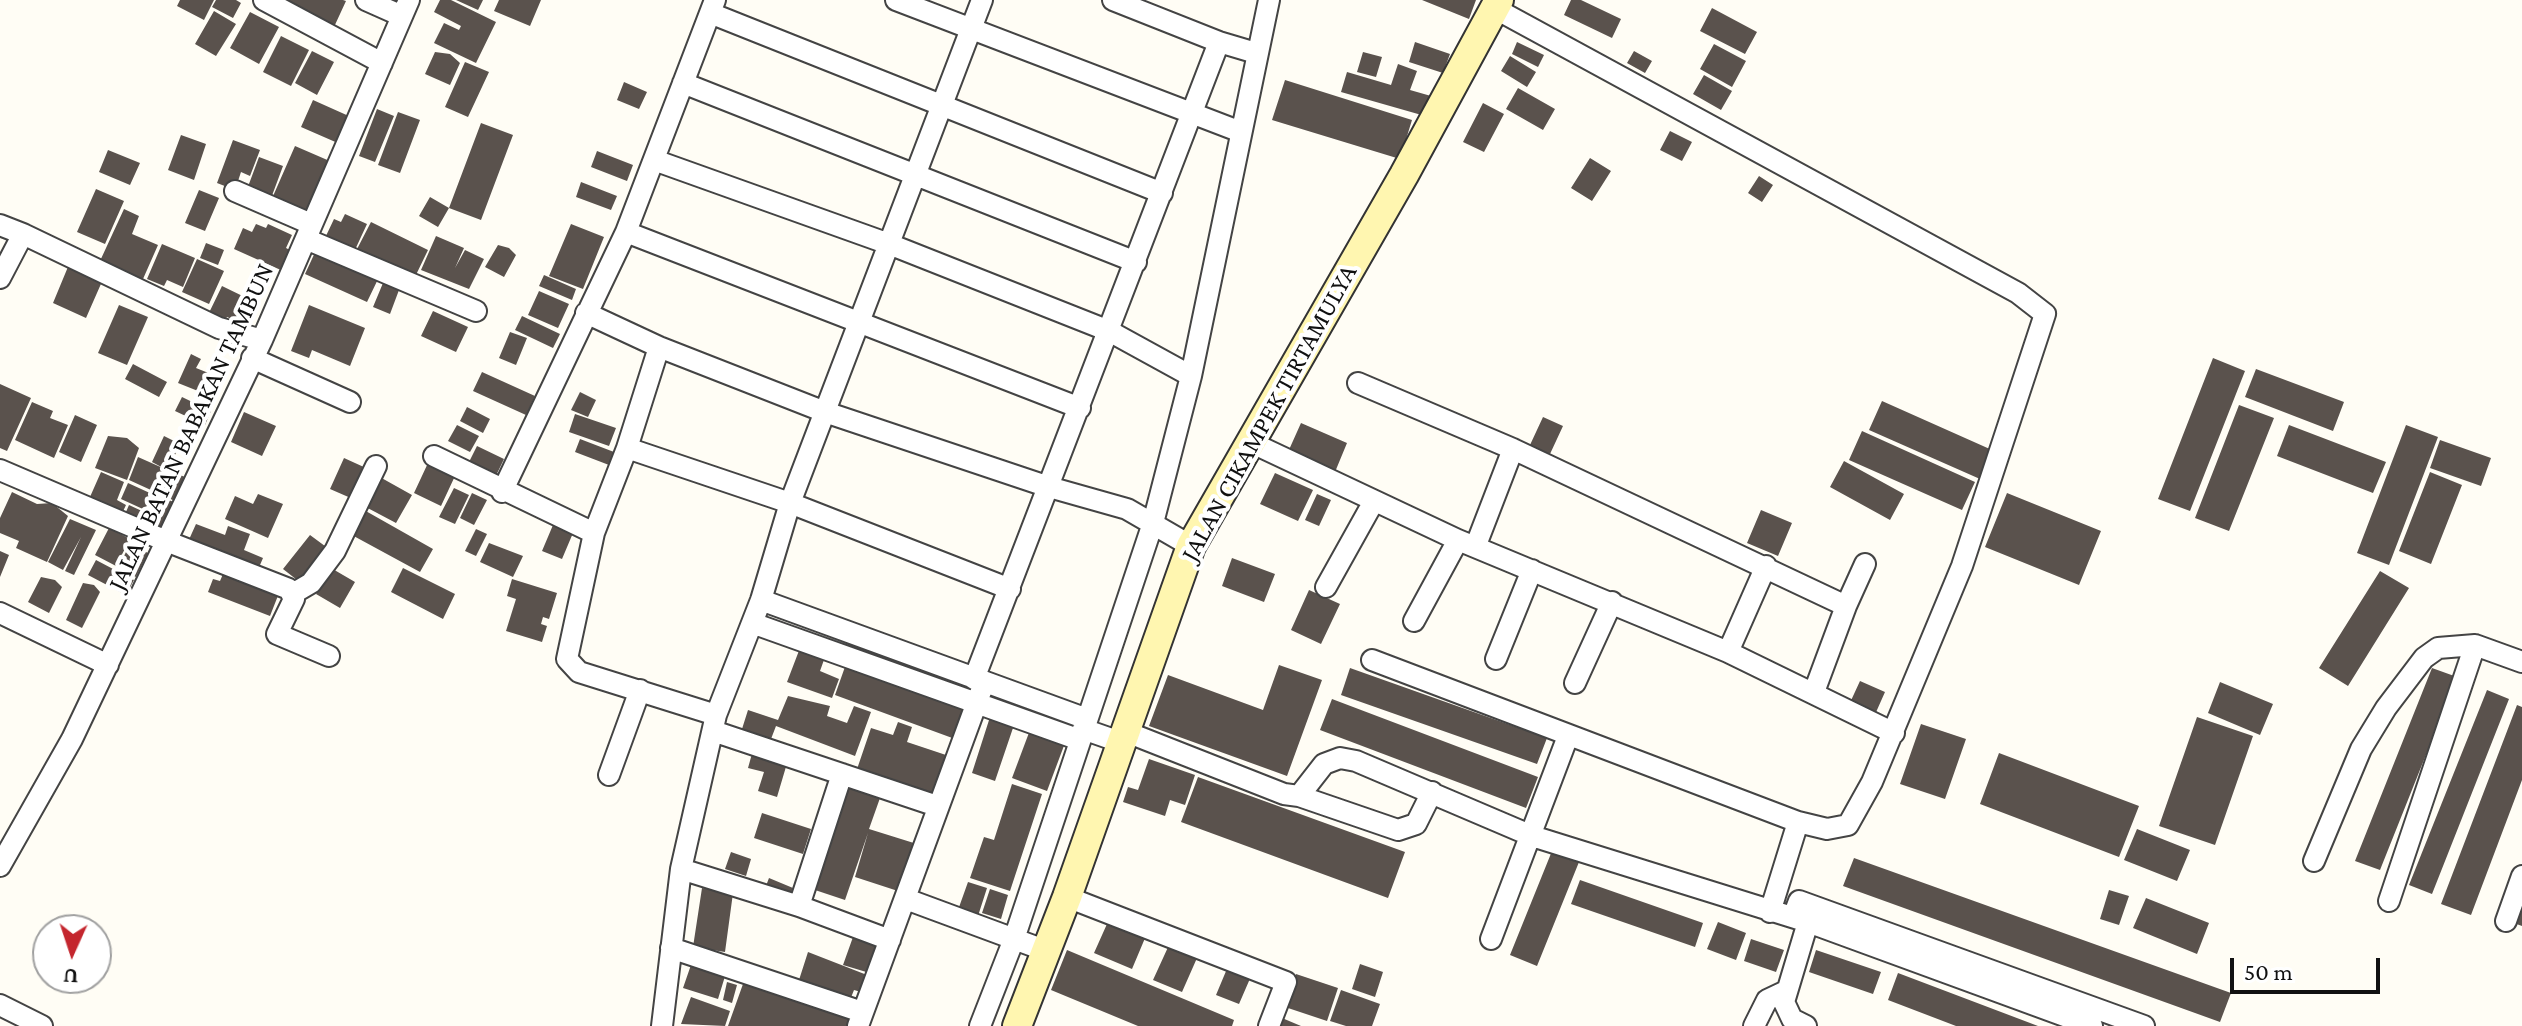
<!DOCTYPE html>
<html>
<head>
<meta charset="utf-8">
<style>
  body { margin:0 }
  #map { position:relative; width:2522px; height:1026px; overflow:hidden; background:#fffdf5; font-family:"Crimson Pro",serif }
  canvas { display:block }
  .north { position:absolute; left:32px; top:914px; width:80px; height:80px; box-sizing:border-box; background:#fff; border:2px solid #a0a0a0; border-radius:50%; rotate:183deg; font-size:22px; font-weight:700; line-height:32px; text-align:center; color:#111 }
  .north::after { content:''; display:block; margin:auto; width:28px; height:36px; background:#c4262e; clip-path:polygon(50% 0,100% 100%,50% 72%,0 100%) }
  .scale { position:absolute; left:2230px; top:958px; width:150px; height:36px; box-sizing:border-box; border:4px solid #111; border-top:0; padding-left:10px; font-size:24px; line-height:28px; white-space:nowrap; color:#111; -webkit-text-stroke:6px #fff; paint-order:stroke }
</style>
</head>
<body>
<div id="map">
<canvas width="2522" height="1026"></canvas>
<div class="north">U</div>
<div class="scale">50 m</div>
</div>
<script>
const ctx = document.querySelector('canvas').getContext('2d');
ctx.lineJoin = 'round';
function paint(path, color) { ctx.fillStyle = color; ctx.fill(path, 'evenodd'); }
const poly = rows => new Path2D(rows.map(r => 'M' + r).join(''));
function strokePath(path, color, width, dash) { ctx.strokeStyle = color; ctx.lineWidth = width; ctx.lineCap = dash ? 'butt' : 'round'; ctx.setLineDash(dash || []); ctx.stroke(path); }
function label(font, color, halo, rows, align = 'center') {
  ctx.font = font + ' "Crimson Pro",serif'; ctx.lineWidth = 8; ctx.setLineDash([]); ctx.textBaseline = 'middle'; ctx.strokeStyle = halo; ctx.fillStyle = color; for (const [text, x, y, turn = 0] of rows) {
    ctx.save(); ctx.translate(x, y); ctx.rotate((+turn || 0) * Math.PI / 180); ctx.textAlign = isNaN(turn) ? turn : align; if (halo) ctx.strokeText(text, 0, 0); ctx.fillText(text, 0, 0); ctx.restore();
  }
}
const building = poly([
  [180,0,214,0,204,20,177,6],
  [216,0,236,0,241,3,233,18,212,7],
  [276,0,343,0,346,1,334,27],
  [440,0,451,0,496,22,476,63,434,43,444,23,459,30,461,26,434,12],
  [456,0,483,0,478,10],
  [499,0,541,0,530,26,494,11],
  [1422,0,1476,0,1469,19],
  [1571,0,1581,0,1621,19,1612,38,1564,15],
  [1712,8,1757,32,1745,54,1700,31],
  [214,11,236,24,216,56,195,44],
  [250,12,279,27,259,64,230,48],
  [281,36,309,50,291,86,263,72],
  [1415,42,1450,54,1443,73,1409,62],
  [1517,42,1544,55,1538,67,1512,54],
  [1714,44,1746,61,1732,87,1700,69],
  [312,51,334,62,317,95,295,83],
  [1634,51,1652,61,1645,73,1627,63],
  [435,52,450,54,460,63,450,85,425,74],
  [1363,52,1382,57,1376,77,1357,72],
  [1510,56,1536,72,1527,87,1501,71],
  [465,62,489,72,468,117,445,107],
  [1398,64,1417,71,1410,90,1431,96,1425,116,1341,92,1347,72,1391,85],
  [1704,75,1732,91,1721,110,1693,94],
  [1285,80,1412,120,1400,159,1272,120],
  [624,82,647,92,639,109,617,100],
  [1518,88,1555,109,1543,130,1506,109],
  [313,100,351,117,340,144,301,127],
  [1483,103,1504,114,1484,152,1463,142],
  [377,109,394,116,375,162,359,156],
  [398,112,420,120,400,173,378,165],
  [481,123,513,135,481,220,449,208],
  [1670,131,1692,142,1682,161,1660,150],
  [181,135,206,144,194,180,168,170],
  [233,140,260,150,250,176,241,172,235,190,217,183],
  [295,146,332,162,307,219,270,203],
  [108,150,140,163,130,185,99,172],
  [597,151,633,165,627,181,591,167],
  [259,157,283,166,270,201,246,192],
  [1590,158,1611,171,1592,201,1571,188],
  [1759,176,1773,185,1762,202,1748,193],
  [581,182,617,196,611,210,576,197],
  [96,189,124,201,105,244,77,232],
  [199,190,219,198,205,231,185,223],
  [430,197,449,208,438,227,419,216],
  [124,209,139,216,132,234,158,245,143,279,100,261],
  [345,214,367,224,354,252,325,238,334,219,341,222],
  [371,222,428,250,414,279,356,251],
  [256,224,266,228,268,224,292,235,286,248,292,251,283,271,234,249,243,228,252,232],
  [571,224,604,237,583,289,549,276],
  [436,236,464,248,455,268,465,250,484,259,469,289,421,270],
  [206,243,224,250,218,265,200,258],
  [162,244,195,258,183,287,167,280,164,286,147,279],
  [498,245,509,248,516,255,504,277,485,267],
  [318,246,380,275,367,302,305,274],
  [197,259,224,271,209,304,182,292],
  [70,262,104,277,86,318,53,303],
  [544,275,576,289,572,300,539,286],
  [383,283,393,284,399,290,390,314,373,307],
  [222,286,259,304,247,326,227,317,222,326,206,319],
  [539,291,569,304,558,328,528,315],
  [119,305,148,317,127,365,98,353],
  [309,305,365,328,350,366,312,350,309,358,291,351],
  [433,311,468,327,456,352,421,336],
  [522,316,560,334,553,348,515,330],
  [510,332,527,338,516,365,499,358],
  [191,354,201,359,196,368,211,374,203,393,178,383],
  [2213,358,2245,371,2190,511,2158,499],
  [133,364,167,382,159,397,125,379],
  [2256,369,2344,402,2333,431,2245,397],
  [482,372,535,396,526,415,473,391],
  [0,384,31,398,7,451,0,448],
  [580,392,596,400,588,417,571,410],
  [182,397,211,411,205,425,175,411],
  [1882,401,1992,450,1980,479,1869,430],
  [32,402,53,411,50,418,68,425,54,458,15,440],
  [2239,405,2274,418,2229,531,2195,518],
  [467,407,490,419,483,433,460,421],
  [244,412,276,426,262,456,231,442],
  [575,414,616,428,609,446,569,432],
  [75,415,97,425,81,462,59,452],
  [1543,417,1563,426,1550,454,1530,445],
  [1301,423,1347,443,1335,472,1288,452],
  [457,425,479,436,470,452,448,441],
  [2289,425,2386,462,2373,493,2277,456],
  [2406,425,2438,437,2389,565,2357,553],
  [1862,431,1975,482,1962,510,1849,460],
  [108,436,127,438,139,448,127,480,95,468],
  [164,436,180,444,168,470,185,477,175,501,129,480,138,457,165,469,152,462],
  [580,439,614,452,609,465,575,452],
  [2440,440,2491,458,2481,486,2430,468],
  [477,446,504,459,492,484,465,470],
  [344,458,366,468,353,499,330,489],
  [1844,461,1904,494,1890,520,1830,487],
  [428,463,455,476,441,506,414,493],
  [101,472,124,482,117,500,126,505,119,520,86,506],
  [2430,472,2462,485,2431,564,2399,551],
  [1275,473,1313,490,1298,521,1260,504],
  [378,476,412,495,396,523,362,505],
  [128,483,152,494,145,510,121,499],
  [454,488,469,495,455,524,439,517],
  [12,492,37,504,52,503,68,516,47,562,16,548,19,541,0,533,0,518],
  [472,493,487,500,474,525,460,518],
  [2007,493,2101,531,2079,585,1985,547],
  [258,494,283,504,268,538,225,519,235,496,253,504],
  [1317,494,1331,500,1319,526,1305,520],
  [155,495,174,502,159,536,140,528],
  [129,505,144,512,137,527,122,521],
  [364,510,433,549,420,572,350,534],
  [1761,510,1792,523,1778,556,1747,543],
  [70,519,96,530,74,575,65,571,81,537,63,570,48,562],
  [196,524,225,535,228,526,250,534,244,550,263,558,257,572,187,544],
  [553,525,573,533,562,559,542,551],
  [109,528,130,539,116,566,95,555],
  [476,529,487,534,476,556,465,551],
  [310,535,333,552,306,587,283,569],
  [489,543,523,556,513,577,480,562],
  [130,544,148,553,136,577,118,568],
  [0,551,9,555,0,577],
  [1232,558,1275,574,1264,602,1222,586],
  [96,560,134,580,126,595,88,575],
  [226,567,281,588,270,616,208,592,213,579,220,581],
  [331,568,355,582,340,608,316,594],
  [403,568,455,594,443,619,391,592],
  [2380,571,2409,588,2348,686,2319,668],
  [41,577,55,580,62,587,49,613,28,602],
  [512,579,557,593,549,619,543,617,541,624,547,626,542,642,506,631,516,599,507,596],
  [83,583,94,585,100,592,82,628,66,620],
  [1309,590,1340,604,1321,644,1291,630],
  [800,648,825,657,820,671,839,679,832,698,787,682],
  [846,664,967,707,955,739,835,695],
  [1279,665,1322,680,1287,776,1149,726,1168,675,1263,710],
  [1350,668,1547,738,1537,764,1341,695],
  [2432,668,2457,677,2380,870,2355,861],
  [1860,681,1885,692,1873,719,1848,707],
  [2220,682,2273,704,2260,735,2208,713],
  [2487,690,2509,699,2432,894,2409,885],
  [788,696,830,706,827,716,847,723,854,706,871,712,855,756,776,726,771,739,742,729,748,710,778,720],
  [1332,699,1538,777,1526,808,1320,730],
  [2517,705,2522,707,2522,780,2471,915,2441,904],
  [990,717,1014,725,995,781,972,773],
  [2197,717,2253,736,2215,845,2159,826],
  [898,722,912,727,907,742,946,755,931,800,855,775,871,728,893,735],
  [1921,724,1966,739,1945,799,1900,784],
  [1030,730,1065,743,1047,791,1012,778],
  [753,750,788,760,777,797,758,791,764,772,748,768],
  [1999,753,2139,806,2119,857,1980,804],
  [1149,759,1195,775,1185,805,1170,800,1165,816,1123,802,1128,787,1138,790],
  [1198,777,1405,852,1388,898,1181,822],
  [1012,784,1042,794,1010,891,970,878,984,837,994,840],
  [847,786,880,798,869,829,917,844,901,892,855,877,868,833,845,900,812,889],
  [762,813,811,829,803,854,754,838],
  [2137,829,2190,850,2177,881,2124,860],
  [1552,851,1579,862,1537,966,1510,955],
  [731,852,751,859,746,876,725,869],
  [1854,858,2231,993,2220,1022,1843,886],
  [769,878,793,888,788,900,764,891],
  [1580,880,1703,923,1695,947,1571,904],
  [968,882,987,888,978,916,958,910],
  [702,888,733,893,725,952,693,947],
  [990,889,1008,895,1001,919,982,913],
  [2109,890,2129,896,2119,925,2100,919],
  [2522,893,2522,926,2511,922],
  [2146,898,2209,923,2197,954,2133,928],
  [1111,915,1148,931,1132,969,1094,953],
  [1718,922,1746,933,1736,960,1707,949],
  [853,937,883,947,873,974,843,965],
  [1751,939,1784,950,1776,972,1744,961],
  [1169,945,1197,958,1182,992,1153,980],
  [1067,950,1234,1020,1232,1026,1138,1026,1051,990],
  [1816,950,1881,972,1873,994,1809,972],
  [808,952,867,975,861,992,854,990,850,1000,799,980],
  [692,962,710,967,708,973,712,970,726,973,718,999,683,988],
  [1229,964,1252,974,1239,1004,1216,995],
  [1360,964,1383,972,1375,997,1352,989],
  [1898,973,2038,1026,1956,1026,1888,1000],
  [1296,974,1338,988,1327,1021,1285,1007],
  [727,982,737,985,732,1003,723,1000],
  [743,984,773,994,775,989,795,996,793,1000,851,1020,849,1026,728,1026],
  [1341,990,1380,1004,1372,1026,1346,1026,1330,1021],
  [691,997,730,1011,725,1026,681,1024],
  [1282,1018,1301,1026,1279,1026]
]);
const street = poly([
  [264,0,382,63],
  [366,0,402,16],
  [896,0,1241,132],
  [1113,0,1219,42,1256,53],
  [1494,8,2018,293,2045,314,1962,566,1872,782,1848,825,1827,829,1798,822,1770,912],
  [710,13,1162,193],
  [683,83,1136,262],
  [654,160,889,244,1109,331,1191,376],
  [235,191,311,224],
  [0,225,23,234,0,278],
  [626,232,1080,408],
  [23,234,219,328,262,340],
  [306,239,476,311],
  [586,313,659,347,825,412,1049,487,1127,509,1191,546],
  [659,347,627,448,594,533,567,659,579,672,716,715],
  [252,358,350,402],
  [1358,383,1513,449,1846,606,1814,692],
  [1250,442,1458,540,1728,652,1894,733],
  [627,448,790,503,1010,589],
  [434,456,594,533],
  [0,470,166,541,289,589,294,599,277,634,329,656],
  [502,492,626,232,715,0],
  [1476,545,1513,449],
  [1326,587,1374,501],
  [294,593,311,583,335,551,376,466],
  [761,600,1087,719],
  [1846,606,1865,564],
  [0,613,108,665],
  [1414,621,1458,540],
  [752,623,1080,740],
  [1728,652,1766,566],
  [1496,659,1532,570],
  [1372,660,1798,822],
  [974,679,1219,42],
  [1575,683,1612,602],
  [1083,729,1120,742],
  [713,731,937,806],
  [1124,731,1284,794,1299,796,1324,764,1340,758,1356,761,1532,836,1808,922,2092,1026],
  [609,775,640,690],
  [1299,796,1398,830,1416,824,1432,792],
  [2314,861,2361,749,2386,708,2424,658,2438,648,2475,645],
  [0,866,72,739,262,340,409,0],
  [681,869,799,906,890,940],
  [1067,897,1286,982,1269,1026],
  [906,899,1044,950],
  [2389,901,2475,645,2522,662],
  [799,906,842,774],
  [1793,917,1799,901,2144,1026],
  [2506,921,2522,876],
  [1491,939,1568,736],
  [671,948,862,1012],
  [0,1005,42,1026],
  [662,1026,681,869,716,715,761,600,790,503,982,0],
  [858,1026,984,683],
  [980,1026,1014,939,1153,523,1191,376,1269,0],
  [1754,1026,1767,1000,1786,991],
  [1806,1026,1792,1019,1784,1002,1808,922]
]);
const secondary = poly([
  [1017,1026,1067,897,1191,546,1404,175,1499,0]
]);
const streetNames = [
  ["JALAN CIKAMPEK TIRTAMULYA",1269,413,-61],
  ["JALAN BATAN BABAKAN TAMBUN",191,427,-65]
];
paint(building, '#5a524d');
strokePath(street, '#444', 24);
strokePath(secondary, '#333', 32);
strokePath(street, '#fff', 20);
strokePath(secondary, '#fff6b0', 28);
label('26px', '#111', '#fff', streetNames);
</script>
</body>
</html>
